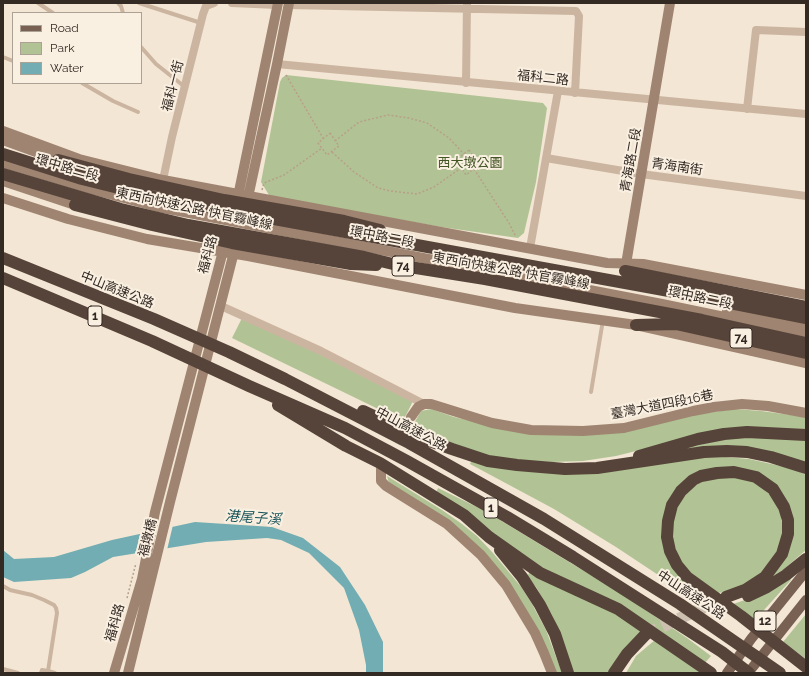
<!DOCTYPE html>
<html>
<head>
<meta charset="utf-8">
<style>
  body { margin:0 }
  #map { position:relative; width:809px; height:676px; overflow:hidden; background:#f3e6d4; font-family:Raleway,sans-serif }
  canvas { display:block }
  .frame { position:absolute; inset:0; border:4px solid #342a24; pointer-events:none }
  .legend { position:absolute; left:12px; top:12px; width:130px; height:72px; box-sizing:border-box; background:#faf0e1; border:1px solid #aba195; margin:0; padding:5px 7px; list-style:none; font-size:12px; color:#342a24 }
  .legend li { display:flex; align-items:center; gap:8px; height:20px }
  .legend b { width:20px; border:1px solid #aba195 }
</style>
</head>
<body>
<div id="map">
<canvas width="809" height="676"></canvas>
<div class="frame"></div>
<ul class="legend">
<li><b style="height:5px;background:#786153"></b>Road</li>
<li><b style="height:11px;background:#b1c394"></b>Park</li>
<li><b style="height:11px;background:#71adb2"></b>Water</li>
</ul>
</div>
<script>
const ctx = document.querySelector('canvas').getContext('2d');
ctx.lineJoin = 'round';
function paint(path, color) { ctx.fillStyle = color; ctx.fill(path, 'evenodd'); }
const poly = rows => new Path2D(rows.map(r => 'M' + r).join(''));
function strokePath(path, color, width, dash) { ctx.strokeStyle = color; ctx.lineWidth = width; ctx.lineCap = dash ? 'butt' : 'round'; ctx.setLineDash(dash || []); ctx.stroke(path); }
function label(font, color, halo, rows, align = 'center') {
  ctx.font = font + ' Raleway,"Noto Sans TC",sans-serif'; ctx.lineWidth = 4; ctx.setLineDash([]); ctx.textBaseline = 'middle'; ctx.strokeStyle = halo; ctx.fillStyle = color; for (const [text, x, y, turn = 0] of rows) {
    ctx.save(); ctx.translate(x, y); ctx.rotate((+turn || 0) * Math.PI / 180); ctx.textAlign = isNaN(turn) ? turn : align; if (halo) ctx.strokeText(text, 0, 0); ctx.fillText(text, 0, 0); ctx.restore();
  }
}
const green = poly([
  [286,75,543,103,547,108,536,182,524,233,518,238,441,227,279,198,269,195,261,182,280,82,282,78],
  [242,318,322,354,413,401,403,421,232,338],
  [431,409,454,417,520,432,548,435,735,409,761,411,806,417,806,432,766,430,644,449,616,456,583,461,552,462,514,461,485,455,436,437,412,427,421,411],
  [734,436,806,439,806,465,782,456,659,457,698,441],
  [714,456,749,459,794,469,806,475,806,550,784,569,772,577,792,524,755,475,685,481,662,536,705,596,699,602,616,547,554,509,470,464,472,460,524,470],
  [387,476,442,510,462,524,477,536,493,553,522,588,532,604,546,630,562,673,555,673,491,563,389,483],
  [726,476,751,480,764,489,770,495,778,508,781,515,783,531,780,547,761,573,741,586,724,592,718,593,683,567,671,538,675,508,690,489,703,481],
  [438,488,485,511,625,596,687,638,711,656,704,664,655,627,610,601,563,581,519,555,436,493],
  [530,571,627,620,643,633,612,673,572,673,559,630,552,615,536,587,527,577],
  [787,576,791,580,755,620,733,604,751,598],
  [806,614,806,659,783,642],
  [655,640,701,673,626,673,636,656]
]);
const water = poly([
  [195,522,272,527,303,538,340,567,365,605,383,642,383,673,366,673,366,665,359,630,344,588,309,553,281,540,267,538,206,542,113,557,85,572,71,578,14,582,3,577,3,550,14,559,54,557,112,540]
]);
const pier = poly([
  [173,525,167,550,135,555,141,532]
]);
const secondaryTunnel = poly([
  [381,469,411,417]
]);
const highwayTunnel = poly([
  [646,634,726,597]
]);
const path = poly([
  [286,75,323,138],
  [330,133,339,146,327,155,318,143,330,133],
  [335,141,359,122,388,115,409,118,427,123,449,138,464,154],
  [469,150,480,164,466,175,456,160,469,150],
  [332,152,354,172,378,188,390,191,417,194,434,187,461,168],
  [474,169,509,223,516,237],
  [262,190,264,183,284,175,322,148],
  [127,598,136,563]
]);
const lane = poly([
  [38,3,53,13],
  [118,3,121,6,123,13],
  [139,3,201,23],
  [141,47,156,64,185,87],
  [3,57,13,61],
  [82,83,113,101,138,112],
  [591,392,603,320],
  [3,586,10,590,32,595,44,600,54,605,56,608,57,613,48,671,42,670,41,673],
  [3,669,18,673],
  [48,671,55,673]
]);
const street = poly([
  [232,3,277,5],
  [288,5,576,11,579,16,575,93],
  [277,64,806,114],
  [466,83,467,3],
  [747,109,756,30,806,32],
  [546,158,641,174,806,196],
  [163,180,172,137,203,14,206,6,214,3],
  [530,248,558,91],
  [221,306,321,351,424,404]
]);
const secondary = poly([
  [3,131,79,159,163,180,591,260,607,263,643,264,806,295],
  [3,140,58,160],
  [3,163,94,190,158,207,662,304,806,334],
  [3,181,75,205],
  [3,198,68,219,147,239,248,256,515,308,636,325,806,363],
  [237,201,278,3],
  [247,202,277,64,289,3],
  [625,270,670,3],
  [727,310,806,326],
  [411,417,418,407,424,404,431,404,492,423,531,430,583,431,624,428,693,411,714,407,742,404,768,406,806,413],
  [381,469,381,481,386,486,447,524,481,555,506,585,535,633,544,653,552,673],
  [114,673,142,579,155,512,224,247],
  [128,673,170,502,235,248]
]);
const primary = poly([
  [727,673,751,639,806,571],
  [748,673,806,600]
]);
const highway = poly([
  [3,154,82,179,159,198,669,291,806,318],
  [58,160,129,179,224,200,344,221,380,230],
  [3,174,121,209,188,225,364,257,397,265,485,279,702,320,806,343],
  [75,205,152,225,232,243,351,264,376,265],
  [3,258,154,319,229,352,285,379,409,443,544,519,680,604,780,673],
  [625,271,806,307],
  [3,278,152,341,249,386,345,428,407,461,507,517,573,557,722,652,749,673],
  [636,325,676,324,806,353],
  [278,405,346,446,380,463,464,515,489,537,540,573,618,609,711,673],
  [363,411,416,436,452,449,488,461,517,465,565,469,597,468,704,452,727,451,747,452,771,457,806,468],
  [639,456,698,439,724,434,747,432,806,435],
  [500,550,522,577,540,605,555,634,568,673],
  [748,596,767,587,786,575,806,559],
  [726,597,745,590,765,577,782,554,788,534,788,520,784,507,773,489,756,477,734,472,717,473,701,476,693,480,681,491,672,505,668,521,667,537,670,551,677,565,687,577,741,616,806,667],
  [614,673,627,654,646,634]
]);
const shields = [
  [403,266,22],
  [95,316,14],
  [741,338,22],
  [491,508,14],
  [765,621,22]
];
const shieldNames = [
  ["74",403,266],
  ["1",95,316],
  ["74",741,338],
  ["1",491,508],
  ["12",765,621]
];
const streetNames = [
  ["福科二路",543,78,6],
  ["福科一街",173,86,-76],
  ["青海路二段",631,160,-80],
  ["青海南街",677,167,8],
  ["環中路二段",67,168,16],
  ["東西向快速公路 快官霧峰線",194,209,12],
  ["環中路二段",382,237,11],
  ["福科路",208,255,-75],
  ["東西向快速公路 快官霧峰線",511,271,10],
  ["中山高速公路",117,290,22],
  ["環中路二段",700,298,12],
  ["臺灣大道四段16巷",662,405,-11],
  ["中山高速公路",411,429,28],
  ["福墩橋",148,538,-76],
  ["中山高速公路",691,595,33],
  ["福科路",115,623,-74]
];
const parkNames = [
  ["西大墩公園",470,163]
];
const waterNames = [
  ["港尾子溪",253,518,4]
];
paint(green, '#b1c394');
paint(water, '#71adb2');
paint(pier, '#f3e6d4');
strokePath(secondaryTunnel, '#cdc0b1', 10, [10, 5]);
strokePath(highwayTunnel, '#cdc0b1', 12, [12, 6]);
strokePath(path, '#b79f8a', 1.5, [2, 2]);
strokePath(lane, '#cbb5a0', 4);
strokePath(street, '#cbb5a0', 8);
strokePath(secondary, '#9f8471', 10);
strokePath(primary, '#786153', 10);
strokePath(highway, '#56443a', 12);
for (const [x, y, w] of shields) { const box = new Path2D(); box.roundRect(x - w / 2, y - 10, w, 20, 3); ctx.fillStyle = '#faf0e1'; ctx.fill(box); strokePath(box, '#342a24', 1); }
label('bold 12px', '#342a24', null, shieldNames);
label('13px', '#342a24', '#faf0e1', streetNames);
label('13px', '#425525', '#faf0e1', parkNames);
label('italic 14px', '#165259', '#faf0e1', waterNames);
</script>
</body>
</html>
